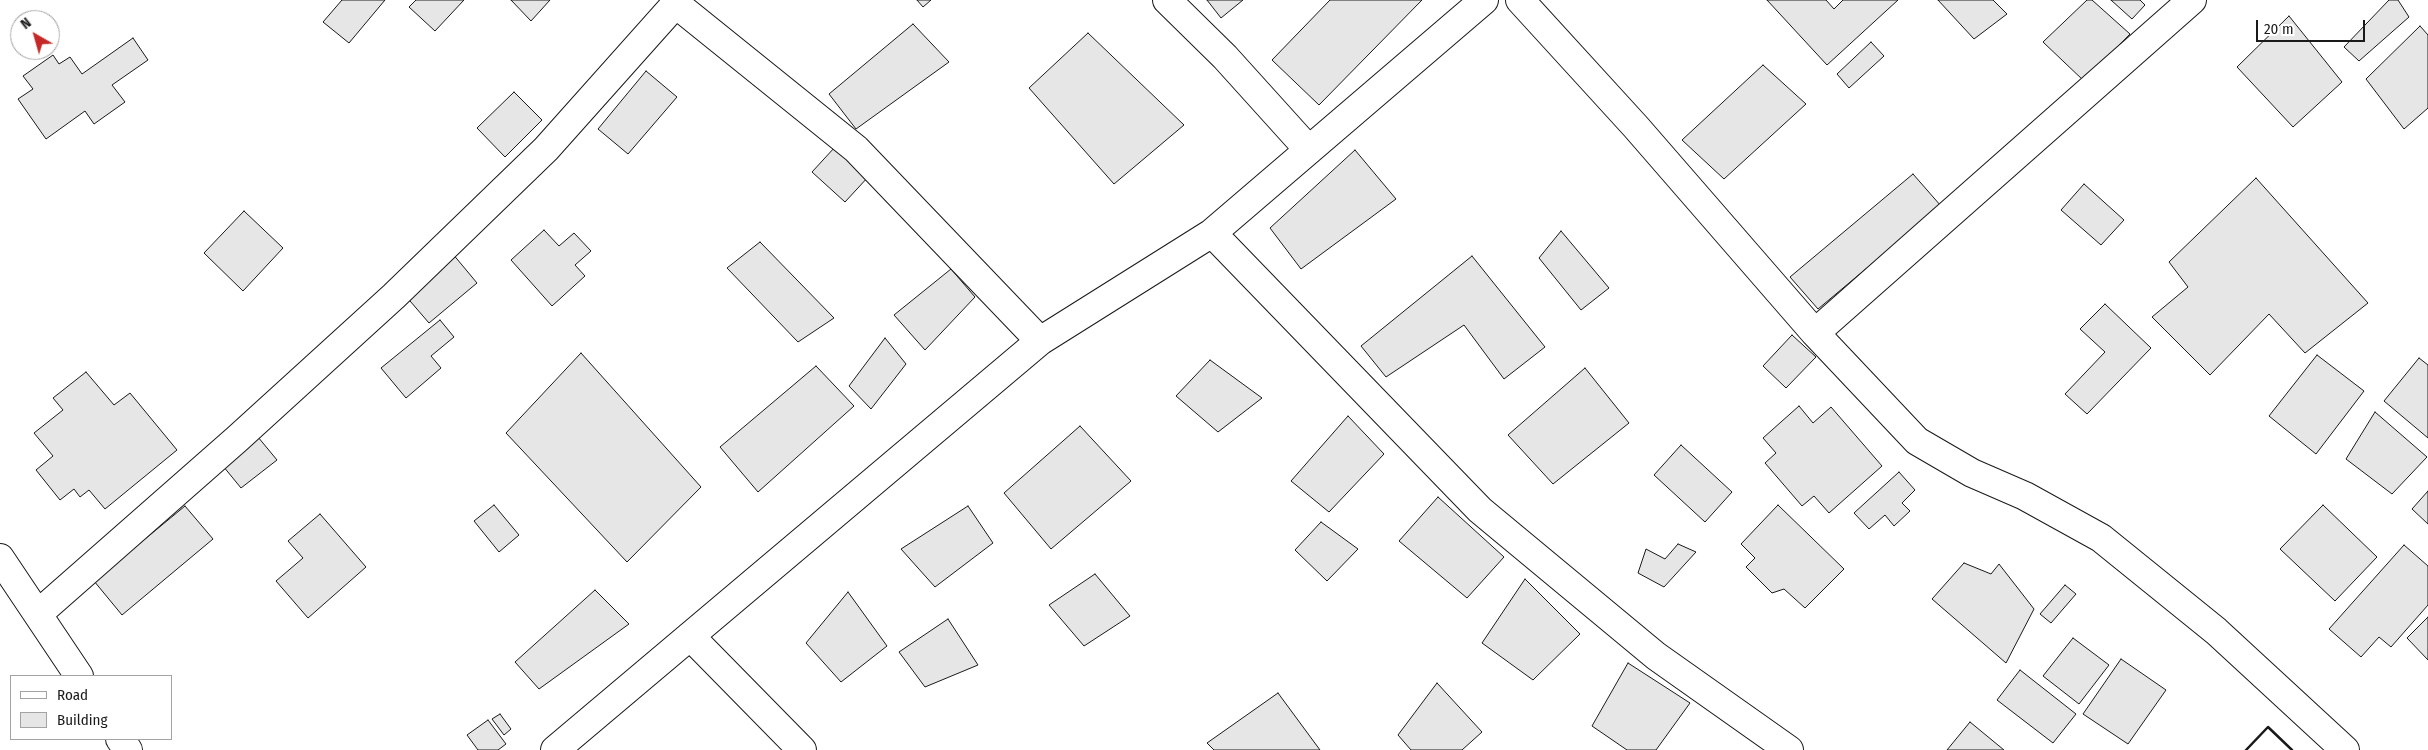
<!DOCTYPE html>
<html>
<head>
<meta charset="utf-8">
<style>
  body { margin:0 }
  #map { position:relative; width:2428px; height:750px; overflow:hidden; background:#fff; font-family:"Fira Sans Condensed",sans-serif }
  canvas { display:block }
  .legend { position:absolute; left:10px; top:675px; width:162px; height:65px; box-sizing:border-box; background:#fff; border:1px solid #a3a3a3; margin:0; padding:6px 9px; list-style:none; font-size:15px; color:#1a1a1a }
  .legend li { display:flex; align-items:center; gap:10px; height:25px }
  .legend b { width:25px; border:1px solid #a3a3a3 }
  .north { position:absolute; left:10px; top:10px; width:50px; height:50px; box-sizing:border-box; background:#fff; border:1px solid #a3a3a3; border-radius:50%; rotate:322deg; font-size:14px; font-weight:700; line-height:20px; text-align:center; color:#1a1a1a }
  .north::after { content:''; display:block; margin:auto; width:18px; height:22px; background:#c62828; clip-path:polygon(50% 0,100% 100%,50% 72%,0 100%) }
  .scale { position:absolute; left:2256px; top:20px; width:109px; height:22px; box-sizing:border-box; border:2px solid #1a1a1a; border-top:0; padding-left:6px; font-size:15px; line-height:18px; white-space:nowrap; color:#1a1a1a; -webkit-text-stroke:4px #fff; paint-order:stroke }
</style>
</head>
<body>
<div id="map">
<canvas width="2428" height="750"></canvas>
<ul class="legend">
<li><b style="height:6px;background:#fff"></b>Road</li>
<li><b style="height:14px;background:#e6e6e6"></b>Building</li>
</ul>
<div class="north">N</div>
<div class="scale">20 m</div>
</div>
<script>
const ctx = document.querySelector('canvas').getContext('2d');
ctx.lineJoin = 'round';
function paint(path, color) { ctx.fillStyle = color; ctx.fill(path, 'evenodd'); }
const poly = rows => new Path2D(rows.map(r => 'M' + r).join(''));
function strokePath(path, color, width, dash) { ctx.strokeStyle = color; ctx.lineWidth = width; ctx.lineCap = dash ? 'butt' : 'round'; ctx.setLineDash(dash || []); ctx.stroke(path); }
const building = poly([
  [342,0,385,0,349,43,323,22,342,0],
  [416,0,464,0,435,31,409,7,416,0],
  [511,0,550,0,531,21,511,0],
  [917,0,931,0,923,7,917,0],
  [1207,0,1243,0,1221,18,1207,0],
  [1330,0,1422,0,1319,105,1272,60,1330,0],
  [1767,0,1826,0,1834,9,1843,0,1898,0,1827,65,1767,0],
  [1938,0,1993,0,2007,14,1974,39,1938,0],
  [2087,0,2092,0,2130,34,2084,81,2043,42,2087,0],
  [2111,0,2140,0,2145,5,2132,19,2111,0],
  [2389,0,2398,0,2409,17,2359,61,2344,47,2389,0],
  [2289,16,2342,82,2293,127,2237,67,2289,16],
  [913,24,949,62,856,129,829,94,913,24],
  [2420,26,2428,35,2428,108,2404,129,2366,79,2420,26],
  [1088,33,1184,125,1114,184,1029,88,1088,33],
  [133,38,148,60,112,85,125,102,94,124,85,111,46,139,18,99,33,89,23,76,53,55,59,64,70,57,82,74,133,38],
  [1871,42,1884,56,1849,88,1837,74,1871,42],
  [1763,65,1806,104,1724,179,1682,140,1763,65],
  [646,71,677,97,628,154,598,129,646,71],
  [514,92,542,120,505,157,477,128,514,92],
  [835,147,869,176,845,202,812,172,835,147],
  [1355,150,1396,199,1301,269,1270,228,1355,150],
  [1913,174,1941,206,1818,309,1790,277,1913,174],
  [2256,178,2368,303,2305,353,2269,314,2210,375,2152,317,2188,287,2169,262,2256,178],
  [2084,184,2124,220,2101,245,2061,210,2084,184],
  [244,211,283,248,243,291,204,253,244,211],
  [544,230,559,246,574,233,591,251,575,265,585,276,552,306,511,260,544,230],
  [1561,231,1609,288,1581,310,1539,258,1561,231],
  [760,242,834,318,798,342,727,268,760,242],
  [452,253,477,283,429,323,404,294,452,253],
  [1472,256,1545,347,1504,379,1464,325,1386,377,1361,346,1472,256],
  [951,269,975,297,925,350,894,315,951,269],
  [2105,304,2151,348,2087,414,2065,394,2105,352,2080,329,2105,304],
  [440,320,454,337,431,356,441,368,406,398,381,368,440,320],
  [1792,335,1816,357,1786,388,1763,366,1792,335],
  [885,338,906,364,871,409,849,386,885,338],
  [581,353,701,487,627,562,506,433,581,353],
  [2317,355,2364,391,2316,454,2269,416,2317,355],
  [2419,358,2428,365,2428,438,2384,401,2419,358],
  [1210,360,1262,398,1218,432,1176,396,1210,360],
  [816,366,854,406,758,492,720,447,816,366],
  [1585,368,1629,423,1553,484,1508,435,1585,368],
  [86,372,114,405,130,393,177,450,105,509,89,490,80,497,74,489,60,500,36,470,53,456,34,433,63,410,53,398,86,372],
  [1799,406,1813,423,1831,407,1882,466,1829,513,1814,496,1802,506,1765,463,1776,453,1763,438,1799,406],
  [2375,412,2427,457,2392,494,2346,459,2375,412],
  [1348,416,1384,454,1329,512,1291,481,1348,416],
  [1080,426,1131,481,1051,549,1004,493,1080,426],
  [258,437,277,460,241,488,223,466,258,437],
  [1681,445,1732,492,1705,522,1654,475,1681,445],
  [1899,472,1915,490,1902,503,1910,511,1894,526,1885,515,1869,529,1854,513,1899,472],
  [2428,491,2428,524,2412,509,2428,491],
  [1438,497,1504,557,1467,598,1399,541,1438,497],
  [494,505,519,535,499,552,474,521,494,505],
  [1778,505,1844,569,1805,608,1784,589,1772,593,1746,567,1755,558,1741,544,1778,505],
  [2323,505,2377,557,2335,601,2280,549,2323,505],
  [185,506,213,539,122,615,94,581,185,506],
  [968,506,993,543,935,587,901,549,968,506],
  [320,514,366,567,308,618,276,581,303,558,288,541,320,514],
  [1321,522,1358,549,1327,581,1295,550,1321,522],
  [1678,544,1696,552,1664,587,1638,573,1646,549,1665,559,1678,544],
  [2404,545,2428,566,2428,605,2391,647,2379,637,2361,657,2329,629,2404,545],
  [1964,563,1991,574,1999,564,2034,609,2006,663,1932,599,1964,563],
  [1095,574,1130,616,1084,646,1049,605,1095,574],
  [1525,579,1580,634,1533,680,1482,643,1525,579],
  [2065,585,2076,594,2051,623,2040,614,2065,585],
  [595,590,629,624,539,689,515,662,595,590],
  [848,592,887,646,841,682,806,643,848,592],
  [2428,617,2428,660,2407,638,2428,617],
  [948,619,978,665,925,687,899,652,948,619],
  [2073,638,2109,665,2079,704,2043,676,2073,638],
  [2121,659,2166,690,2128,744,2083,714,2121,659],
  [1628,663,1690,703,1656,750,1627,750,1592,726,1628,663],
  [2020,670,2076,714,2053,743,1997,700,2020,670],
  [1437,683,1482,732,1462,750,1411,750,1398,735,1437,683],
  [1278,693,1320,750,1214,750,1207,743,1278,693],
  [500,714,511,729,504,735,492,719,500,714],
  [488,720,506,744,498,750,478,750,467,735,488,720],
  [1970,722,2004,750,1947,750,1970,722]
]);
const minor = poly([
  [1167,0,1225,57,1309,150],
  [1520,0,1636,127,1815,333,1917,441,1972,473,2025,496,2101,538,2216,631,2345,750],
  [676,4,856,149,1040,341],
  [1212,233,1480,510,1656,656,1789,750],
  [1815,333,2192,0],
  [0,558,79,676],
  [39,613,237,439,394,296,546,149,679,0],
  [690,636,802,750],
  [120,739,128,750],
  [555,750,1040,341,1212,233,1484,0]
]);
const wall = poly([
  [2246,750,2268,727,2292,750]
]);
paint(building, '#e6e6e6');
strokePath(building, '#1a1a1a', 1);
strokePath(minor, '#1a1a1a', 30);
strokePath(minor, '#fff', 28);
strokePath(wall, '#1a1a1a', 2.5);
</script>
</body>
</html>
